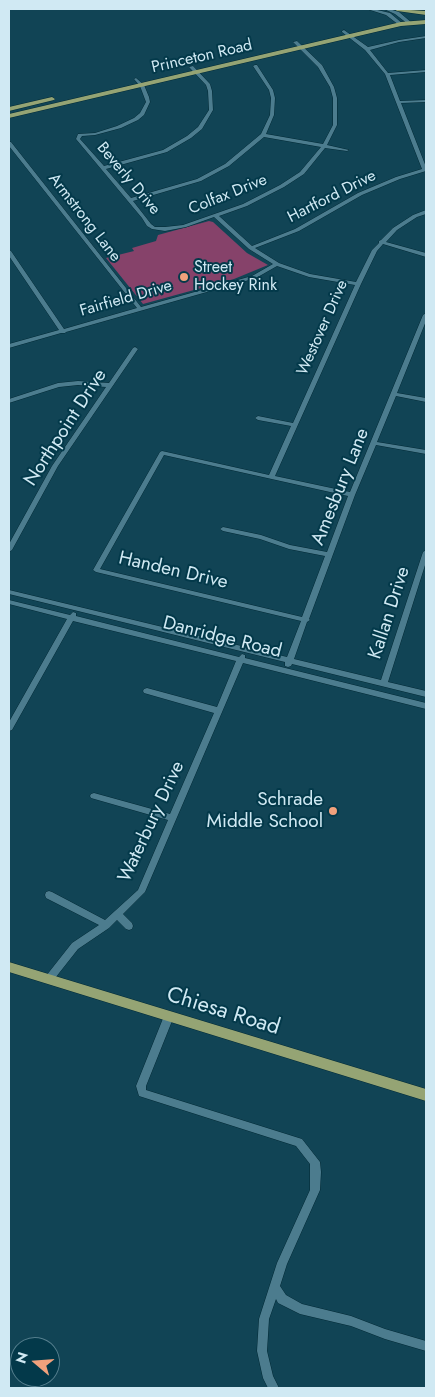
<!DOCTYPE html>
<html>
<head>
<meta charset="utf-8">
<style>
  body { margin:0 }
  #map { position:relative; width:435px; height:1397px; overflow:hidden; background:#145; font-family:Jost,sans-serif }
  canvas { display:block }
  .frame { position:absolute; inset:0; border:10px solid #d0e9f3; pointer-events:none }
  .north { position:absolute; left:10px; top:1337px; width:50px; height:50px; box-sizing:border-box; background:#03394a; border:1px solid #557f8e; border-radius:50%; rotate:288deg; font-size:14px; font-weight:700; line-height:20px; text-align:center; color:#d0e9f3 }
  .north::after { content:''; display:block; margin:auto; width:18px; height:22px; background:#f1a17c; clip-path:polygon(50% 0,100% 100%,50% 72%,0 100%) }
</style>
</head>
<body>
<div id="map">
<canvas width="435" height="1397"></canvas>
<div class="frame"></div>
<div class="north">N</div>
</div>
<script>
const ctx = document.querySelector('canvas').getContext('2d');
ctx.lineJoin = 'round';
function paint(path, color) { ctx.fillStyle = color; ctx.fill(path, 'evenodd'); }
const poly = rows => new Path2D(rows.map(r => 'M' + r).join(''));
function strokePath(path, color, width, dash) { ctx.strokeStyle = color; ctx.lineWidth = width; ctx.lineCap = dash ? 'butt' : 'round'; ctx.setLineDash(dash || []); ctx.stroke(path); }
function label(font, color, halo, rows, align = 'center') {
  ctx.font = font + ' Jost,sans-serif'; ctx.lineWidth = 4; ctx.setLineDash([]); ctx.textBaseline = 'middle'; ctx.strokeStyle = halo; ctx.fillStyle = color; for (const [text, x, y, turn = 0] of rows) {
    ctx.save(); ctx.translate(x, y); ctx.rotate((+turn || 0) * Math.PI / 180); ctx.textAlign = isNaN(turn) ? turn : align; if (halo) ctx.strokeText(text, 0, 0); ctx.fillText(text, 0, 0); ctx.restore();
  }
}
const green = poly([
  [209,221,213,222,247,253,268,265,234,279,143,304,106,258,134,251,132,248,156,241,158,235]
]);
const minor = poly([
  [367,9,373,9,390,13,403,24,399,25,386,15,367,9],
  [384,9,389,9,399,12,412,23,408,24,395,14,384,9],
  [344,30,368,47,399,40,426,36,426,38,399,42,370,50,388,73,426,70,426,72,390,75,400,101,426,100,426,102,401,103,426,167,426,171,400,179,362,195,299,231,255,248,279,263,310,274,356,282,372,250,379,243,379,241,381,240,393,228,413,215,426,210,426,214,417,217,397,230,386,242,426,253,426,257,383,244,377,251,361,284,275,476,350,492,423,315,426,313,426,321,397,393,426,398,426,402,396,396,377,442,426,450,426,454,376,445,355,495,309,619,310,620,307,622,294,659,381,680,423,552,426,550,426,562,388,682,426,691,426,697,292,664,291,666,288,667,285,666,285,662,9,594,9,590,287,657,301,621,96,572,93,570,160,452,162,451,269,475,291,426,258,420,255,418,258,416,293,423,355,285,309,277,277,266,256,278,66,332,65,333,61,333,9,348,9,344,59,330,9,256,9,250,11,251,64,329,137,308,9,146,9,142,11,142,141,307,252,276,273,264,249,249,214,217,186,227,165,231,152,229,147,226,142,218,76,139,78,134,95,133,117,126,134,118,140,113,146,102,140,86,134,79,136,78,144,85,149,97,150,102,144,115,138,120,121,128,95,135,82,136,80,139,104,166,163,150,187,136,198,127,209,110,208,91,206,85,189,67,193,66,210,84,212,91,213,110,202,129,191,138,167,152,106,169,131,198,197,179,225,164,261,134,270,115,271,98,269,90,253,66,255,65,257,65,273,90,275,98,274,115,266,134,323,144,333,125,333,98,330,87,318,67,293,42,297,41,322,65,334,87,337,98,337,125,327,145,349,150,347,151,325,148,304,174,284,187,247,206,219,216,252,246,295,229,358,193,396,177,422,169,385,74,365,50,342,32,342,31,344,30],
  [264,137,321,147,300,172,280,185,243,204,183,225,165,227,155,227,151,224,133,201,201,181,229,166,264,137],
  [164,455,348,496,327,552,290,545,261,535,223,527,220,529,223,531,260,539,289,549,325,556,302,617,100,569,164,455],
  [135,347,138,349,58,466,12,550,9,552,9,544,52,466,106,387,78,385,59,387,9,403,9,399,58,383,78,381,109,383,133,348,135,347],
  [9,600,70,615,73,612,76,613,76,616,239,657,242,654,245,655,245,658,426,703,426,709,243,663,145,892,123,914,132,923,133,926,132,929,129,930,126,929,117,920,109,928,78,949,52,982,49,983,46,982,45,979,46,976,72,943,99,925,46,898,45,895,46,892,49,891,52,892,105,920,138,890,168,820,91,798,90,796,91,794,94,793,170,814,214,713,144,693,143,691,144,689,147,688,217,707,236,661,73,621,12,730,9,731,9,722,67,619,9,604,9,600],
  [169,1012,172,1013,174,1016,146,1086,146,1090,302,1139,320,1162,321,1172,320,1190,287,1264,280,1286,286,1295,302,1304,351,1316,385,1329,426,1341,426,1351,385,1339,351,1326,300,1314,278,1303,276,1299,269,1319,267,1351,273,1376,279,1388,268,1388,263,1378,257,1351,259,1319,277,1263,310,1190,310,1164,296,1146,139,1096,136,1086,164,1016,166,1013,169,1012]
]);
const major = poly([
  [394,9,426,11,426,15,397,11,394,9],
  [426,20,426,24,401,26,9,118,9,114,401,22,426,20],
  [52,97,55,99,54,100,9,111,9,107,52,97],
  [9,962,426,1089,426,1101,9,972,9,962]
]);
const markers = [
  [184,277,5,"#f1a17c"],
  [333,811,5,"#f1a17c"]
];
const farStreetnames = [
  ["Princeton Road",202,57,-13],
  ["Beverly Drive",128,179,50],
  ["Colfax Drive",228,195,-22],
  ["Hartford Drive",332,197,-27],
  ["Armstrong Lane",84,218,52],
  ["Fairfield Drive",126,299,-16],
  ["Westover Drive",323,328,-66]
];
const farPoinames = [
  ["Street",194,268],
  ["Hockey Rink",194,286]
];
const streetNames = [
  ["Northpoint Drive",66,428,-57],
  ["Amesbury Lane",341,487,-68],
  ["Handen Drive",173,571,13],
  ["Kallan Drive",390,613,-72],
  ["Danridge Road",222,638,14],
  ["Waterbury Drive",152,822,-65]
];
const poiNames = [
  ["Schrade",323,800],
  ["Middle School",323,822]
];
const nearStreetnames = [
  ["Chiesa Road",223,1012,17]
];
paint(green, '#86426a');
strokePath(minor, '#022935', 1);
strokePath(major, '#022935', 1);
paint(minor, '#4c7c8e');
paint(major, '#95a474');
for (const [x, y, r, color] of markers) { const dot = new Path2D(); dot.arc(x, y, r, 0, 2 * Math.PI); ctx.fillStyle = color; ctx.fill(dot); strokePath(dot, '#03394a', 2); }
label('16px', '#d0e9f3', '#03394a', farStreetnames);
label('16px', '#d0e9f3', '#03394a', farPoinames, 'left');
label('19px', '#d0e9f3', '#03394a', streetNames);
label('19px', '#d0e9f3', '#03394a', poiNames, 'right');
label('22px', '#d0e9f3', '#03394a', nearStreetnames);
</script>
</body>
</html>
